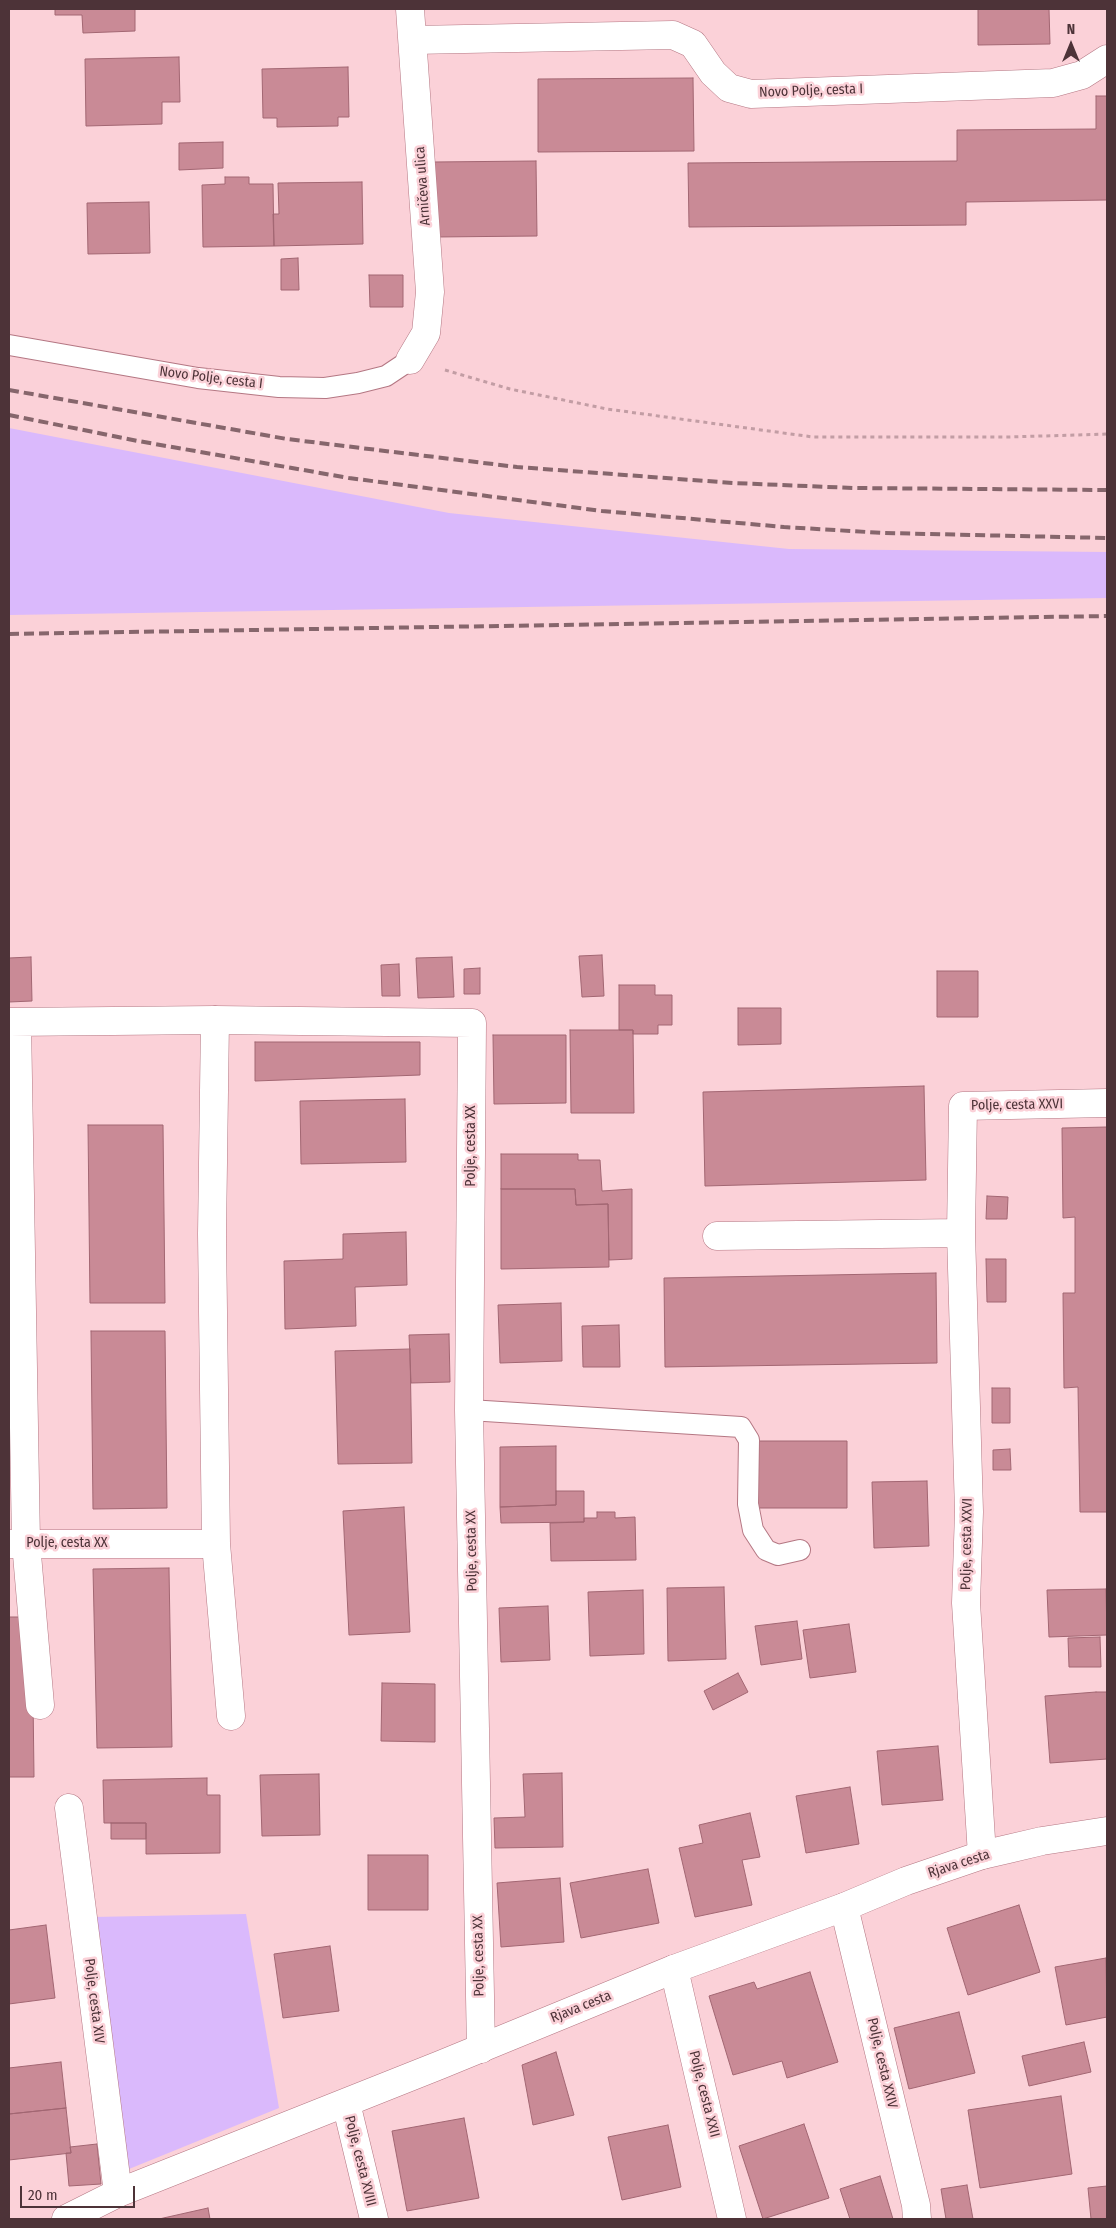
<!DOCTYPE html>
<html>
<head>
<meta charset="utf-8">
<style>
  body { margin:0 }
  #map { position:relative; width:1116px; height:2228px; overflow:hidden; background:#fbd1d8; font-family:"Fira Sans Condensed",sans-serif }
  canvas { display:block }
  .frame { position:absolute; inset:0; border:10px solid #4d3338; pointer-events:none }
  .north { position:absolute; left:1046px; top:20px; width:50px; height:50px; -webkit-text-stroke:4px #fbd1d8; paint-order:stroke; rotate:0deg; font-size:14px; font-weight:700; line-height:20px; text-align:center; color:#4d3338 }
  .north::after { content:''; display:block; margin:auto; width:18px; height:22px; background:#4d3338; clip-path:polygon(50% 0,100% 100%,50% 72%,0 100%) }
  .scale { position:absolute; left:20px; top:2186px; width:115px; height:22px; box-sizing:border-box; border:2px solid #4d3338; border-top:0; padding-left:6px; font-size:15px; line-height:18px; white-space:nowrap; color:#4d3338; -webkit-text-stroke:4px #fbd1d8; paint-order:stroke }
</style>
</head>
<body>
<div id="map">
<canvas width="1116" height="2228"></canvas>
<div class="frame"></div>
<div class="north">N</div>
<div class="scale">20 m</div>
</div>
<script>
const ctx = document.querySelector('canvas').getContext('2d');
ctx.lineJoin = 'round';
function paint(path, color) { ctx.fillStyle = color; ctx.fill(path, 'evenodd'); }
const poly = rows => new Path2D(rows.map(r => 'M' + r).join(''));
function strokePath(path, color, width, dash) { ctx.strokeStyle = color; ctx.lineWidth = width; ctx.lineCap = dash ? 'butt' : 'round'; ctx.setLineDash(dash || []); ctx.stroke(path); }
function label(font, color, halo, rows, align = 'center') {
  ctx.font = font + ' "Fira Sans Condensed",sans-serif'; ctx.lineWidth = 5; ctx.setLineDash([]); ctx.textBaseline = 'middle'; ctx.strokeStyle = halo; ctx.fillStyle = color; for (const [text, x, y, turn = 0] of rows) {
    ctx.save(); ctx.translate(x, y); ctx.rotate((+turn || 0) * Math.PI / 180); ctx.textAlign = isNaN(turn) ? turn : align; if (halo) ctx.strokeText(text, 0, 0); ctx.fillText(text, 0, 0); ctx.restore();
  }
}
const green = poly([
  [9,428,449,513,789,549,1107,552,1107,598,9,615],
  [246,1914,279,2108,129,2169,93,1917]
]);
const building = poly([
  [55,9,135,9,135,31,83,33,82,15,55,15,55,9],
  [978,9,1049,9,1050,44,978,45,978,9],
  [179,57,180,102,162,102,162,124,86,126,85,59,179,57],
  [348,67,349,117,338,117,338,126,277,127,277,118,263,118,262,69,348,67],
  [693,78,694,151,538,152,538,79,693,78],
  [1096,96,1107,96,1107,200,966,202,966,225,689,227,688,163,957,161,957,130,1096,129,1096,96],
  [223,142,223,168,179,170,179,143,223,142],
  [536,161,537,236,435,237,434,162,536,161],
  [225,177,249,177,249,184,273,184,274,246,203,247,202,185,225,184,225,177],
  [362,182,363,244,274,246,273,214,279,214,278,183,362,182],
  [149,202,150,253,88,254,87,203,149,202],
  [298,258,299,290,281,290,281,259,298,258],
  [369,275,403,275,403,307,370,307,369,275],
  [602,955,604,996,582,997,579,956,602,955],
  [31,957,32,1001,9,1002,9,958,31,957],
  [452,957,454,997,418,998,416,958,452,957],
  [399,964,400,996,382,996,381,965,399,964],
  [480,968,480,994,464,994,464,969,480,968],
  [937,971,978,971,978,1017,937,1017,937,971],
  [619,985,655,985,655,995,672,995,672,1025,658,1025,658,1034,633,1034,633,1030,619,1030,619,985],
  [738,1008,781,1008,781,1044,738,1045,738,1008],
  [570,1030,633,1030,634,1113,571,1113,570,1030],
  [493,1035,566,1035,566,1103,494,1104,493,1035],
  [255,1042,420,1042,420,1075,255,1081,255,1042],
  [924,1086,926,1180,705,1186,703,1092,924,1086],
  [405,1099,406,1162,301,1164,300,1101,405,1099],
  [88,1125,163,1125,165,1303,90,1303,88,1125],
  [1107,1127,1107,1512,1080,1512,1078,1387,1064,1388,1063,1293,1075,1293,1075,1217,1063,1218,1062,1128,1107,1127],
  [501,1154,578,1154,578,1160,600,1160,602,1191,632,1189,632,1259,609,1260,608,1204,576,1205,575,1189,501,1189,501,1154],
  [501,1189,575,1189,576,1205,608,1204,609,1267,501,1269,501,1189],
  [987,1196,1008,1197,1007,1219,986,1219,987,1196],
  [406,1232,407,1285,355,1287,356,1326,285,1329,284,1261,343,1259,343,1234,406,1232],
  [986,1259,1006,1259,1006,1302,987,1302,986,1259],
  [936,1273,937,1363,665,1367,664,1278,936,1273],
  [561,1303,562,1361,500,1363,498,1305,561,1303],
  [619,1325,620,1367,583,1367,582,1326,619,1325],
  [91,1331,165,1331,167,1508,93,1509,91,1331],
  [449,1334,450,1382,411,1383,409,1335,449,1334],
  [410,1349,412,1463,338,1464,335,1351,410,1349],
  [992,1388,1010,1388,1010,1423,992,1423,992,1388],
  [758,1441,847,1441,847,1508,758,1508,758,1441],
  [556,1446,556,1505,500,1507,500,1447,556,1446],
  [1010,1449,1011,1470,993,1470,993,1450,1010,1449],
  [927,1481,929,1546,874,1548,872,1482,927,1481],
  [556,1491,584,1491,584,1522,501,1523,500,1507,556,1505,556,1491],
  [404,1507,410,1632,349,1635,343,1511,404,1507],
  [597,1512,615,1512,615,1518,635,1517,636,1560,551,1561,550,1523,584,1522,584,1518,597,1518,597,1512],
  [169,1568,172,1747,97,1748,93,1569,169,1568],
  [724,1587,726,1659,668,1661,667,1588,724,1587],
  [1106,1589,1107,1635,1049,1637,1047,1590,1106,1589],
  [643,1590,644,1654,590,1656,588,1592,643,1590],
  [548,1606,550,1660,501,1662,499,1608,548,1606],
  [9,1617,32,1617,34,1777,9,1777,9,1617],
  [797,1621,802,1659,761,1665,755,1626,797,1621],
  [849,1624,856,1672,810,1678,803,1630,849,1624],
  [1100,1637,1101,1667,1069,1667,1068,1638,1100,1637],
  [738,1673,748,1692,713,1710,704,1691,738,1673],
  [382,1683,435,1684,435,1742,381,1741,382,1683],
  [1096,1692,1107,1692,1107,1759,1050,1763,1045,1696,1096,1692],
  [938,1746,943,1800,882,1805,877,1751,938,1746],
  [562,1773,563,1847,495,1848,494,1818,525,1817,523,1774,562,1773],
  [319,1774,320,1835,262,1836,260,1775,319,1774],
  [207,1778,207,1795,220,1795,220,1853,146,1854,146,1823,104,1823,103,1780,207,1778],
  [850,1787,859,1844,806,1853,796,1796,850,1787],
  [750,1813,760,1857,742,1860,752,1905,695,1917,679,1848,703,1843,699,1825,750,1813],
  [111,1823,146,1823,146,1839,111,1839,111,1823],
  [368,1855,428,1855,428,1910,368,1910,368,1855],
  [648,1869,659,1923,581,1938,570,1883,648,1869],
  [560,1878,564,1942,501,1947,497,1883,560,1878],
  [1019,1905,1040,1972,968,1995,947,1928,1019,1905],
  [46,1925,55,1998,9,2004,9,1930,46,1925],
  [330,1946,339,2011,283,2018,274,1954,330,1946],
  [1106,1958,1107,2017,1066,2025,1055,1967,1106,1958],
  [810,1972,838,2062,787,2078,782,2061,733,2075,709,1996,754,1982,757,1989,810,1972],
  [959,2012,975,2073,909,2089,894,2028,959,2012],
  [1084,2042,1091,2072,1029,2086,1022,2056,1084,2042],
  [556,2052,574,2115,533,2125,522,2065,556,2052],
  [61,2062,66,2108,9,2114,9,2068,61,2062],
  [1061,2096,1072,2174,980,2188,968,2110,1061,2096],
  [66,2108,71,2153,9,2160,9,2114,66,2108],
  [464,2118,479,2198,407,2211,392,2131,464,2118],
  [804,2124,829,2198,763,2219,739,2146,804,2124],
  [668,2125,681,2187,622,2200,608,2137,668,2125],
  [97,2144,101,2184,69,2186,66,2153,71,2153,70,2147,97,2144],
  [880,2176,893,2219,850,2219,840,2189,880,2176],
  [967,2185,973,2219,946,2219,941,2189,967,2185],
  [1107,2186,1107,2219,1091,2219,1088,2188,1107,2186],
  [208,2208,210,2219,159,2219,208,2208]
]);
const path = poly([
  [445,370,510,389,607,409,813,437,1010,437,1107,434]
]);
const service = poly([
  [9,345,198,378,279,387,325,388,358,383,386,376,410,360],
  [469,1410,741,1427,749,1440,748,1504,753,1530,766,1550,778,1555,800,1550]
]);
const minor = poly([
  [413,40,673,35,693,44,713,73,729,88,751,94,1053,83,1082,75,1107,59],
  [410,360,426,333,430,292,410,9],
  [215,1020,212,1234,216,1544,231,1716],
  [9,1022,215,1020,472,1023,469,1410,481,2049],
  [17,1022,26,1543,40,1705],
  [717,1236,961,1233],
  [9,1544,216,1544],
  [69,1808,118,2193],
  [982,1855,966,1603,969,1512,961,1233,963,1106,1107,1103],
  [844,1907,916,2205,917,2219],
  [674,1969,732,2219],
  [346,2103,374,2219]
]);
const tertiary = poly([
  [66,2219,118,2193,440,2065,674,1969,844,1907,906,1881,982,1855,1008,1849,1042,1841,1107,1831]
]);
const rail = poly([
  [9,390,287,439,517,467,733,483,853,488,1107,490],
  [9,415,138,441,349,478,602,511,784,527,884,533,1107,538],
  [9,634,1107,616]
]);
const streetNames = [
  ["Novo Polje, cesta I",811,91,-2],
  ["Arničeva ulica",423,186,-94],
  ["Novo Polje, cesta I",211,378,7],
  ["Polje, cesta XXVI",1017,1105,-1],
  ["Polje, cesta XX",471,1146,-90],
  ["Polje, cesta XX",67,1543],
  ["Polje, cesta XXVI",967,1544,-89],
  ["Polje, cesta XX",472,1551,-91],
  ["Rjava cesta",959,1864,-18],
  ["Polje, cesta XX",479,1956,-91],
  ["Polje, cesta XIV",94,2001,83],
  ["Rjava cesta",581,2007,-22],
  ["Polje, cesta XXIV",882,2063,77],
  ["Polje, cesta XXII",704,2094,76],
  ["Polje, cesta XVIII",360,2161,76]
];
paint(green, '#dab9fc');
paint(building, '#c98a96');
strokePath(building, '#a26672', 1);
strokePath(service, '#b47783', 22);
strokePath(minor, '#b47783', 29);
strokePath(tertiary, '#b47783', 29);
strokePath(path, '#c29da4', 3, [4, 4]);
strokePath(service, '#fff', 20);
strokePath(minor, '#fff', 28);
strokePath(tertiary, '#fff', 28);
strokePath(rail, '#86666c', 4, [10, 5]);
label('14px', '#4d3338', '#fbd1d8', streetNames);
</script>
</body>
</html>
